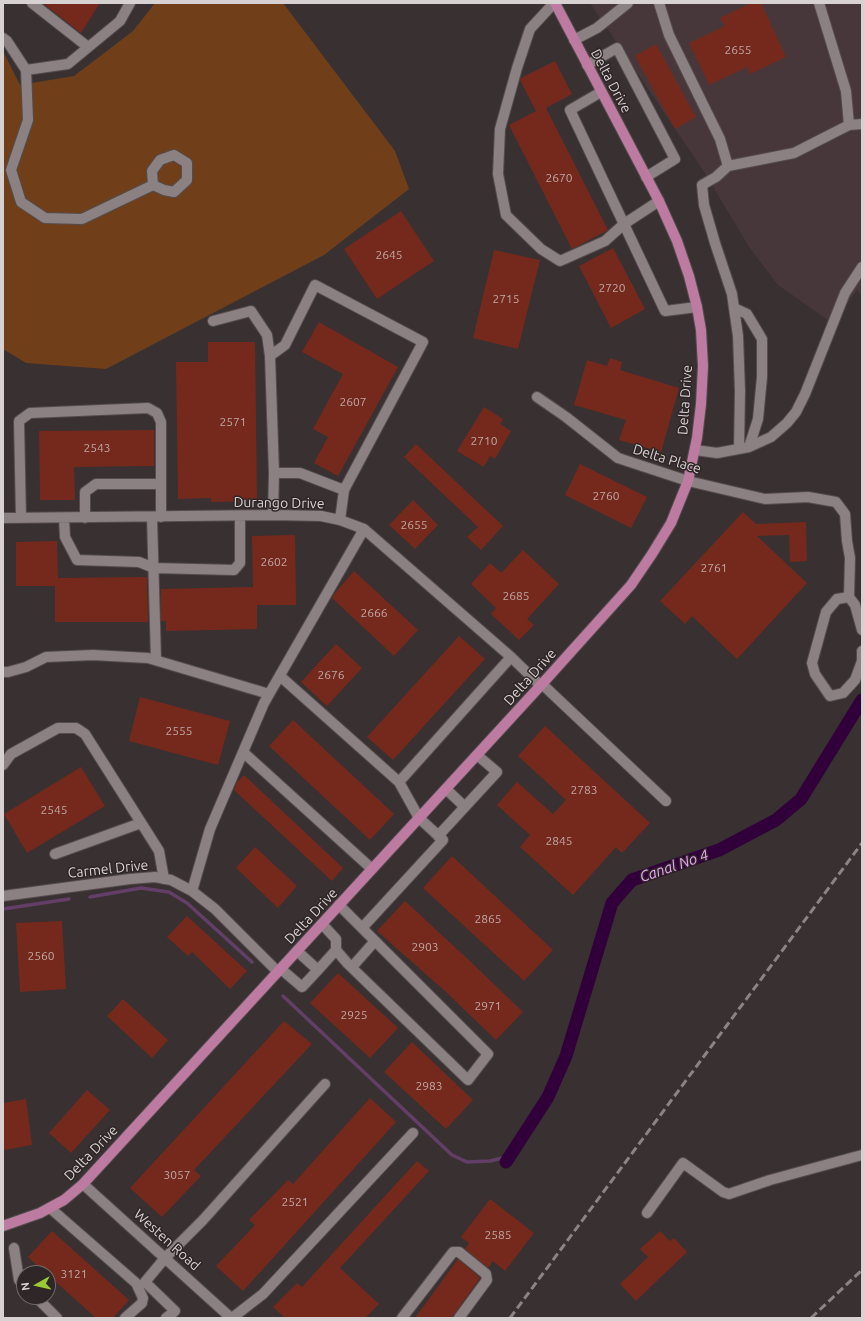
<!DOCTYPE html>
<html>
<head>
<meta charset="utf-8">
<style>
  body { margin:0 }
  #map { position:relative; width:865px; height:1321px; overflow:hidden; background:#393031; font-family:Ubuntu,sans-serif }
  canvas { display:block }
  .frame { position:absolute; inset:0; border:4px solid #d8d1d2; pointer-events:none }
  .north { position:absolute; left:16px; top:1265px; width:40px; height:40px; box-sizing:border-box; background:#2f2627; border:1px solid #736a6b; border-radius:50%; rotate:262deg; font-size:11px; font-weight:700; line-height:16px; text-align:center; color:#d8d1d2 }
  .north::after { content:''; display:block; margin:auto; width:14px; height:18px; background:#9acb34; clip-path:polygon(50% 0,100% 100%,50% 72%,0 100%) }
</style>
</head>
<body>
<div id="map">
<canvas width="865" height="1321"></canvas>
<div class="frame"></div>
<div class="north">N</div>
</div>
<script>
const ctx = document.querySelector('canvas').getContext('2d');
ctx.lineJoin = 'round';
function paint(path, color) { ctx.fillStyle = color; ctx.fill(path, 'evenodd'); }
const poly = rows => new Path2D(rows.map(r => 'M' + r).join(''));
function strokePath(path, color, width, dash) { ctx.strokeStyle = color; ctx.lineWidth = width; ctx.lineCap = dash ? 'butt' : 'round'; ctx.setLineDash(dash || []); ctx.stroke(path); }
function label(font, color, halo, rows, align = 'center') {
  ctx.font = font + ' Ubuntu,sans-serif'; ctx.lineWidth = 3; ctx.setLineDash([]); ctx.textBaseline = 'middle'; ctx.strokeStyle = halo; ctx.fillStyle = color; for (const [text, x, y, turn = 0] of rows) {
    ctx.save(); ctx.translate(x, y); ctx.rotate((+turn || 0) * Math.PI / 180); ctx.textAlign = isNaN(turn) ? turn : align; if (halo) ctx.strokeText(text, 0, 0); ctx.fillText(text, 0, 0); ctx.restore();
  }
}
const built = poly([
  [590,3,862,3,862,296,857,290,832,323,778,285,749,247,703,170]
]);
const green = poly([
  [155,3,283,3,395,151,409,189,324,255,106,369,26,363,3,349,3,51,20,85,74,76,133,31]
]);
const stream = poly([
  [90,897,141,888,169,892,187,903,252,962],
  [3,909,69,899],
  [283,996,452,1155,467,1162,490,1161,511,1156]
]);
const canal = poly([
  [506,1162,548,1097,566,1056,612,903,632,880,719,850,776,820,801,799,862,700]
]);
const building = poly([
  [43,3,100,3,81,33],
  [751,3,761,3,786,57,750,74,747,67,709,85,689,43,725,26,720,18],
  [656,44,696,117,675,129,635,56],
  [555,61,572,94,546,108,608,230,572,249,509,125,536,111,520,80,521,78],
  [401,211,434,261,377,299,344,249],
  [613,248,645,309,611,328,579,266],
  [494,250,540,260,518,349,473,338],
  [319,322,398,367,338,476,314,463,328,437,313,429,343,374,302,352],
  [208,342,255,342,257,501,211,502,211,498,178,499,176,362,208,362],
  [610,358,622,362,620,370,679,388,661,452,619,440,626,420,574,405,587,360,607,366],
  [484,407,503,419,500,424,511,431,495,459,490,456,484,467,457,451],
  [154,430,154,466,74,467,75,500,40,500,39,431],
  [416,444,503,526,481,550,467,537,478,527,404,457],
  [580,464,647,497,631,528,565,495],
  [413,500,438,525,415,549,389,525],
  [743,512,756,524,806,522,807,561,790,562,789,535,757,536,807,583,737,659,692,616,685,624,660,601],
  [295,535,296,605,257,605,257,629,166,631,166,621,161,621,161,589,253,587,252,536],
  [57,541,58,578,147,577,148,622,55,622,55,586,16,586,16,542],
  [523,550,559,584,527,619,534,625,519,640,491,614,496,608,471,584,490,563,501,573],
  [354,571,418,630,394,656,332,598,335,593],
  [459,636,485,659,393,760,367,737],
  [336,644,362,668,327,706,301,682],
  [140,697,230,721,218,765,129,741],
  [293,720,394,814,370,840,269,746],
  [545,726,650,823,622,853,616,847,573,895,520,847,530,835,497,805,517,782,553,814,566,800,518,756],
  [81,767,105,806,27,853,4,814],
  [244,775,343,868,332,881,234,790,237,782],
  [255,847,297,886,278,908,236,868],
  [452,856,553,950,524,981,423,888],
  [405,901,472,963,523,1012,496,1040,446,992,377,931],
  [187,916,247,971,230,989,192,952,188,956,167,937],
  [62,921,66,989,20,992,16,923],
  [338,973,398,1028,370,1058,310,1003],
  [123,999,168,1040,152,1058,107,1016],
  [284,1021,312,1044,194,1170,201,1176,162,1217,130,1188],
  [412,1042,473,1100,446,1129,384,1072],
  [87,1090,110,1110,71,1153,49,1133],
  [370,1098,396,1122,243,1291,216,1266,255,1225,249,1220,288,1180,293,1184],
  [26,1099,32,1145,4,1150,3,1103],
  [417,1161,429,1171,340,1268,379,1304,365,1318,285,1318,273,1307,297,1283,302,1287],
  [490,1199,534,1233,505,1271,493,1261,488,1268,465,1249,469,1243,461,1237],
  [52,1231,129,1300,113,1318,96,1318,48,1275,48,1273,45,1273,28,1257],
  [660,1231,670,1241,674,1238,687,1252,636,1301,620,1284,648,1257,640,1249],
  [458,1259,480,1278,453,1316,452,1318,415,1318]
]);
const minor = poly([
  [32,3,88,47],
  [554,3,530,29,517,68,500,129,498,174,506,215,541,249,560,261,605,241,624,224,659,201],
  [659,3,669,35,720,139,728,166,716,177,702,185,704,205,715,243,732,294,738,336,740,391,739,449],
  [3,38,7,41,26,70,28,120,11,170,21,202,45,218,82,219,153,185],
  [574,40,597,28,628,3],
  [587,65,617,48,675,159,646,177],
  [26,70,68,64,120,21,130,3],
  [601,92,570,110,665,311,697,307],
  [849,125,862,124],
  [174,155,187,163,187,180,174,192,164,190,153,185,152,171,160,160,174,155],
  [728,166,794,153,849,125,846,91,819,3],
  [734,308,747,314,762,339,762,377,758,419,749,447],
  [213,321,251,311,267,335,270,356],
  [537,397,566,417,618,458,688,481,765,499,808,497,836,502,845,514,847,541,850,558,849,597,855,605,862,630],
  [695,450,717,453,749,447,771,437,787,423,796,412,805,394,845,293,862,267],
  [274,473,300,473,344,490],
  [273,515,274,473,270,356,285,345,315,285,423,342,344,490,340,520],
  [152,517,156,660],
  [3,518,273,515,321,516,340,520,364,529,511,657,541,686],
  [21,518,19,421,30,413,148,408,157,413,161,422,161,517],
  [64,518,65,537,77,560,139,562,154,568,234,570,240,563,240,516],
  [85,518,85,492,96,484,161,484],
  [849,597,837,599,826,612,812,663,815,674,830,696,843,693,855,680,862,661,862,651],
  [3,672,8,672,26,667,46,657,93,655,148,658,269,694],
  [280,676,399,782,511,657],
  [542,684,666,801],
  [243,752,372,869],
  [3,765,11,754,58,728,76,728,85,734,159,851,164,879],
  [446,789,465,807],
  [438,836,497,772,477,755],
  [55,854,141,823],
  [192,891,210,829,264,703,364,529],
  [3,896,130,879,155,877,171,880,192,891,215,909,278,972],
  [322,924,336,939,336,950],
  [362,928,443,840,419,818,399,782],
  [352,967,375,941],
  [281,969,302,987,318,970,297,951],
  [318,970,336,950,348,964,468,1080,488,1054,339,905],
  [83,1184,231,1318],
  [50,1208,136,1283,143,1298,142,1303,125,1318],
  [647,1213,683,1163,723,1192,729,1194,770,1180,862,1155],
  [14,1248,19,1280,24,1285],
  [36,1297,57,1318],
  [166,1318,175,1311,145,1282,165,1258,203,1220,325,1084],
  [232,1318,263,1294,413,1133],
  [402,1318,453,1252,459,1252,486,1274,487,1280,459,1318]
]);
const major = poly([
  [3,1226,40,1213,64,1200,83,1184,542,684,631,585,652,554,671,523,688,481,697,438,701,404,703,366,701,330,697,307,689,276,677,241,659,201,555,3]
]);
const rail = poly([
  [510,1318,862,843],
  [811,1318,862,1270]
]);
const numberNames = [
  ["2655",738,50],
  ["2670",559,178],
  ["2645",389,255],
  ["2720",612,288],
  ["2715",506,299],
  ["2607",353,402],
  ["2571",233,422],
  ["2710",484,441],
  ["2543",97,448],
  ["2760",606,496],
  ["2655",414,525],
  ["2602",274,562],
  ["2761",714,568],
  ["2685",516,596],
  ["2666",374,613],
  ["2676",331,675],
  ["2555",179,731],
  ["2783",584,790],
  ["2545",54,810],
  ["2845",559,841],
  ["2865",488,919],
  ["2903",425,947],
  ["2560",41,956],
  ["2971",488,1006],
  ["2925",354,1015],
  ["2983",429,1086],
  ["3057",177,1175],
  ["2521",295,1202],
  ["2585",498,1235],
  ["3121",74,1274]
];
const streetNames = [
  ["Delta Drive",611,81,62],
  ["Delta Drive",685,400,-86],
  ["Delta Place",667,459,17],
  ["Durango Drive",279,503,1],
  ["Delta Drive",530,677,-48],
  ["Carmel Drive",108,869,-6],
  ["Delta Drive",311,916,-47],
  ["Delta Drive",91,1153,-46],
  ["Westen Road",167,1240,42]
];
const waterNames = [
  ["Canal No 4",674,866,-19]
];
paint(built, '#48373a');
paint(green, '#703f19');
strokePath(stream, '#633f68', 3.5);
strokePath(canal, '#31003a', 13);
paint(building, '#75291d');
strokePath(minor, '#544c4d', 12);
strokePath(major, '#544c4d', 12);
strokePath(minor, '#8c8182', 10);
strokePath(major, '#bd7ba1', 10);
strokePath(rail, '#8b8384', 3, [8, 4]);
label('12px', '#bfa7a5', null, numberNames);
label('14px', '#d8d1d2', '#2f2627', streetNames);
label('italic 15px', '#eba4fa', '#2f2627', waterNames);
</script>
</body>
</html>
